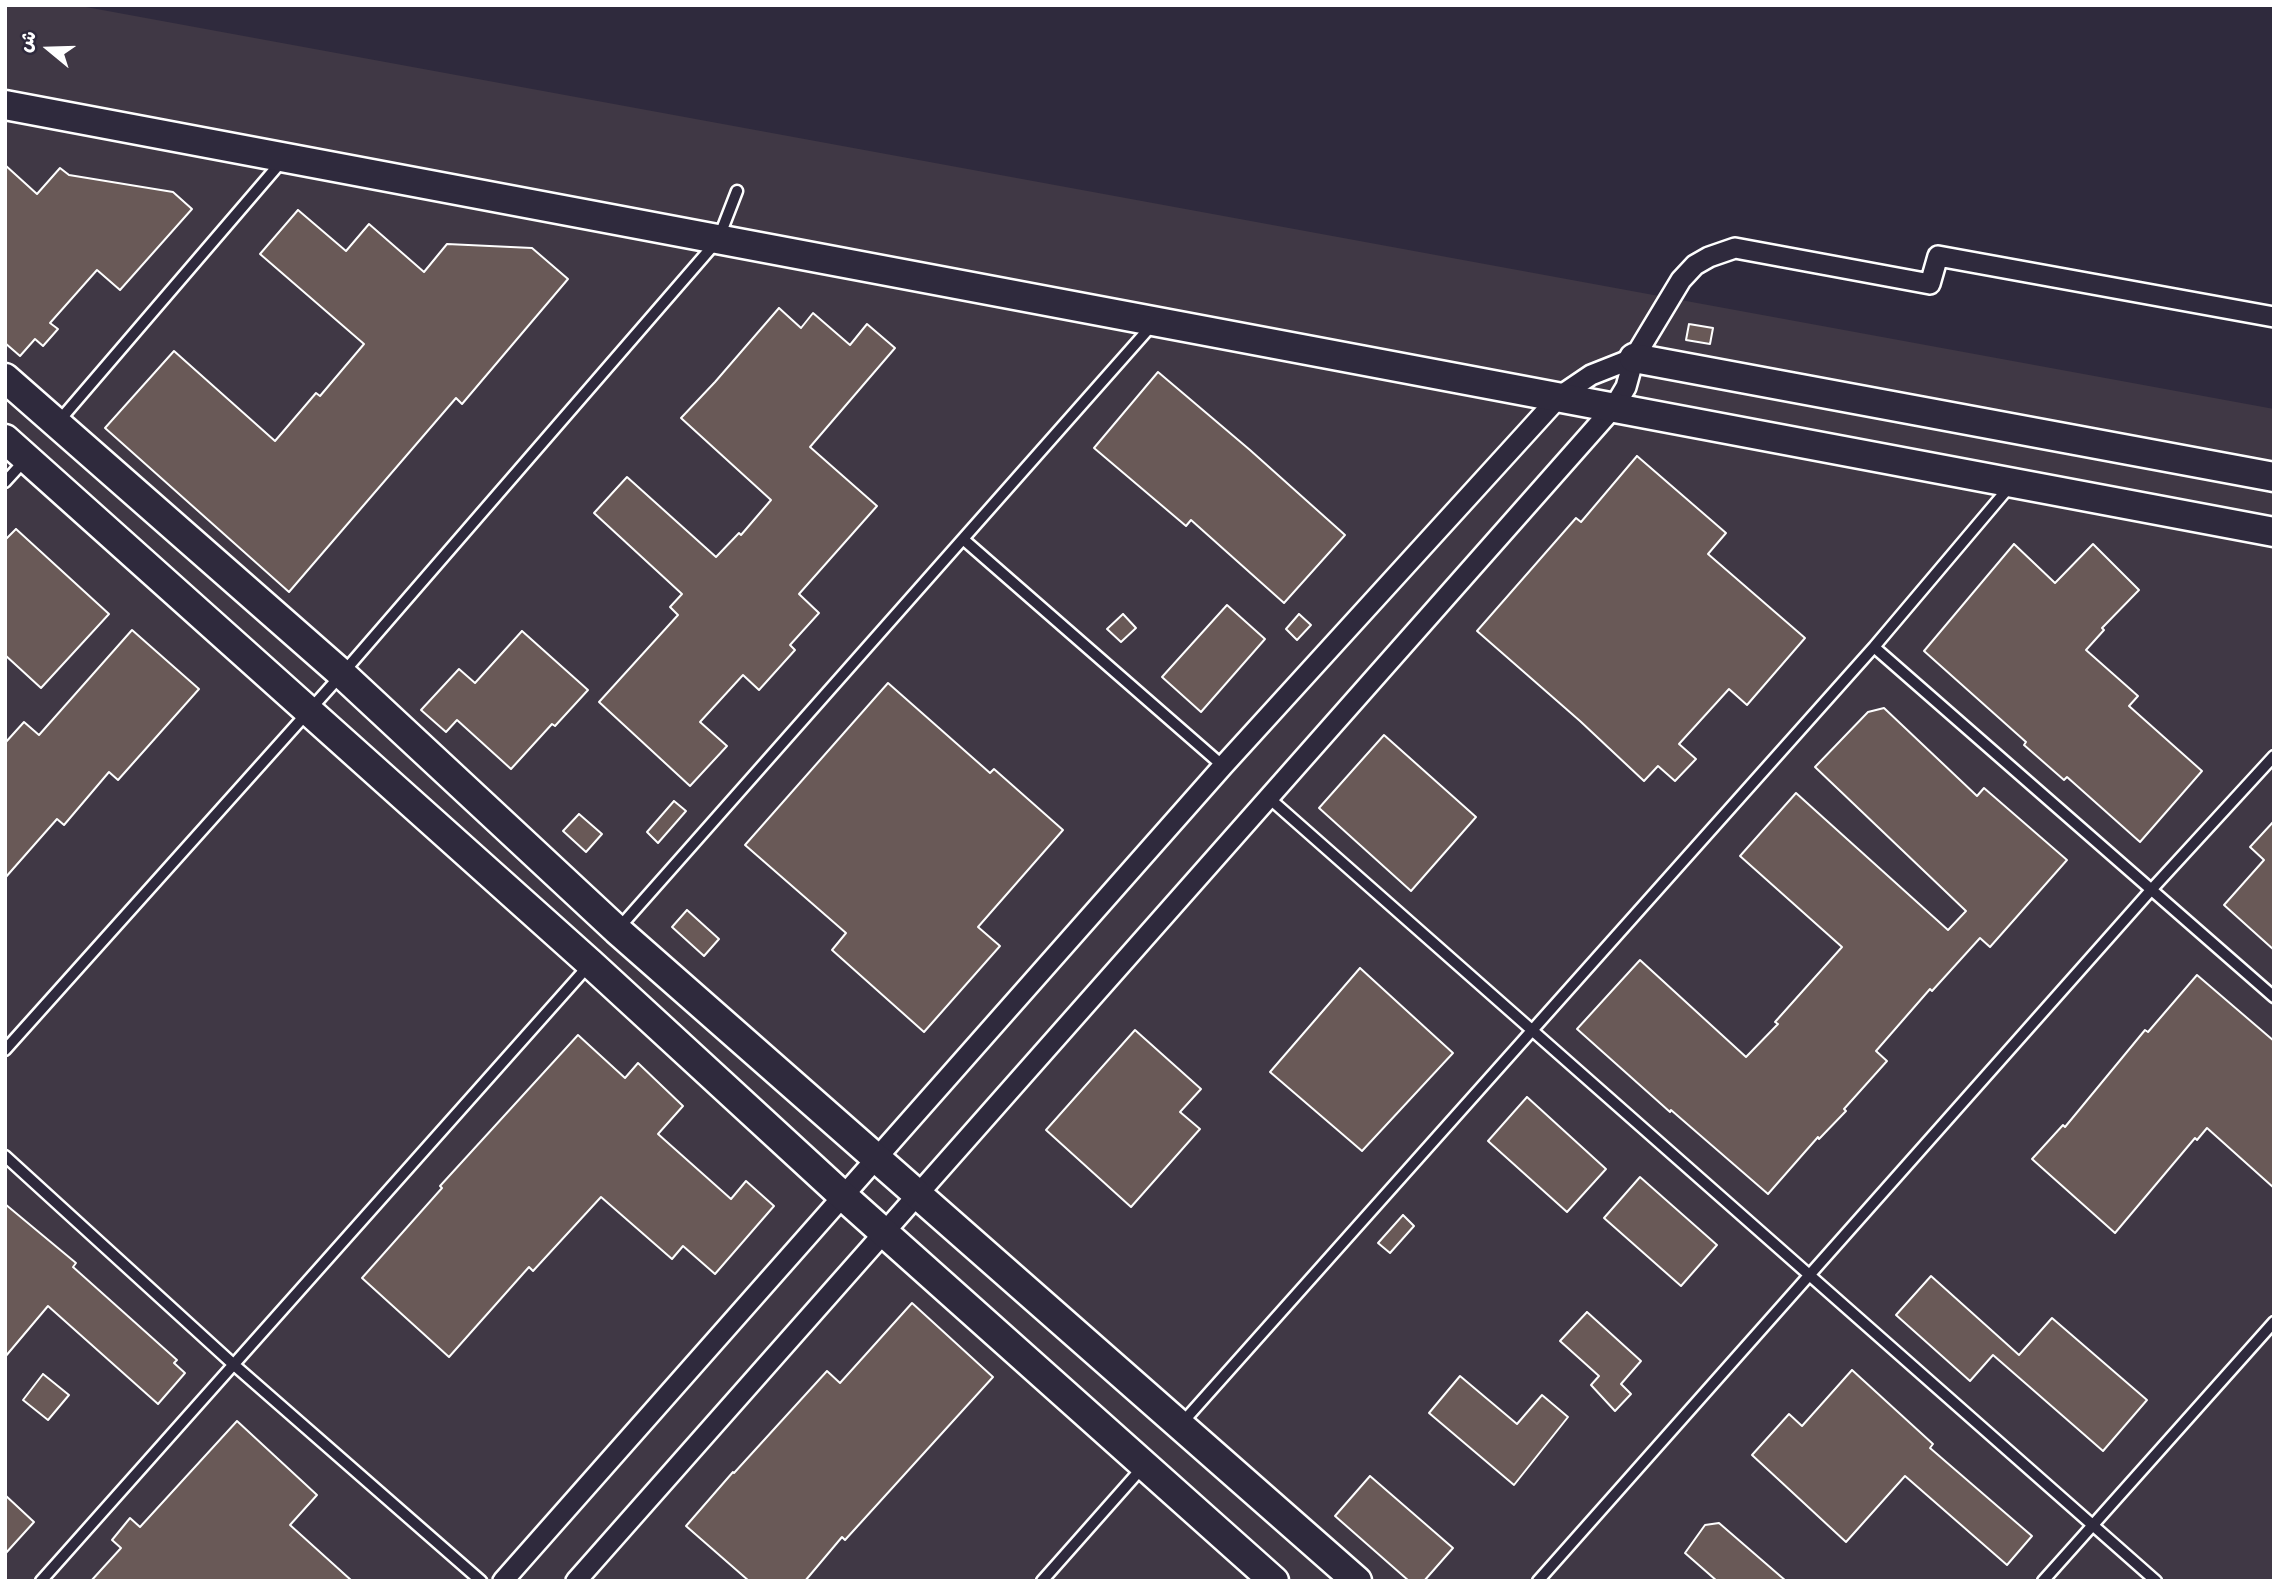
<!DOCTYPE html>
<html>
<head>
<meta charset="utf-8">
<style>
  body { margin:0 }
  #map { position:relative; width:2279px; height:1586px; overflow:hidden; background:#2f2a3d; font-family:"Indie Flower","Playpen Sans Arabic",sans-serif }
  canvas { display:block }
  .frame { position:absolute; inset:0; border:7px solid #fff; pointer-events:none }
  .north { position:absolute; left:14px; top:14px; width:70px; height:70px; -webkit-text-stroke:5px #2f2a3d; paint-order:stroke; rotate:289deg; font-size:19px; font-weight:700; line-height:28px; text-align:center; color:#fff }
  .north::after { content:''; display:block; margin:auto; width:24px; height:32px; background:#fff; clip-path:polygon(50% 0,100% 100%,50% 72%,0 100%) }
</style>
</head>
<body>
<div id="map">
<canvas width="2279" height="1586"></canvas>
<div class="frame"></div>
<div class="north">ش</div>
</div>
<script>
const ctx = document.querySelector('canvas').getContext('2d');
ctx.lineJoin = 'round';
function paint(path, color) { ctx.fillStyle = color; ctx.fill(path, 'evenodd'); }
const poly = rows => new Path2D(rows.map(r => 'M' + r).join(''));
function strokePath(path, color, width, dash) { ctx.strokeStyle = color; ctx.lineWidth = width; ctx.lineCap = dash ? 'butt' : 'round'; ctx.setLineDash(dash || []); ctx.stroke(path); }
const built = poly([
  [5,5,75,5,2274,409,2274,1581,5,1581]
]);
const building = poly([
  [5,165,37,194,60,168,69,175,173,192,192,209,120,290,97,270,50,323,58,329,43,346,35,339,20,356,5,343,5,165],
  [298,210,346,251,369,224,424,272,447,244,532,248,568,279,462,404,456,398,289,592,105,428,174,351,275,441,316,393,320,396,364,344,260,254,298,210],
  [779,308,801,328,813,313,850,345,867,324,895,348,810,447,877,506,799,594,819,613,790,645,795,650,759,690,743,675,700,722,727,746,690,786,599,702,678,615,670,607,682,594,594,513,627,477,716,557,739,533,741,535,771,500,681,418,715,382,779,308],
  [1689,324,1713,328,1710,344,1686,340,1689,324],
  [1158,372,1250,450,1345,535,1284,603,1191,520,1186,526,1094,448,1158,372],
  [1637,456,1726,533,1708,554,1805,638,1747,705,1729,689,1679,744,1696,759,1675,781,1658,766,1644,781,1580,721,1477,631,1576,518,1581,522,1637,456],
  [16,529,109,614,41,688,5,655,5,540,16,529],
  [2014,544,2055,583,2093,544,2139,590,2102,628,2104,630,2086,650,2138,696,2129,706,2202,771,2140,842,2067,777,2064,780,2024,745,2026,742,1924,651,2014,544],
  [1227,605,1265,639,1201,712,1162,677,1227,605],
  [1123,614,1136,628,1121,642,1107,629,1123,614],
  [1299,614,1311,625,1297,640,1286,629,1299,614],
  [132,630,199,689,118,780,109,772,64,825,57,819,5,878,5,743,24,722,39,735,132,630],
  [522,631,588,690,555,726,552,724,511,769,457,720,446,732,421,710,459,669,475,683,522,631],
  [888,683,990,773,994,769,1063,830,978,927,1000,946,924,1032,832,950,846,933,745,845,888,683],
  [1884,708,1977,796,1984,788,2067,860,1990,947,1980,938,1932,991,1930,989,1876,1051,1887,1061,1844,1109,1846,1111,1819,1139,1818,1137,1768,1194,1671,1110,1670,1112,1577,1029,1640,960,1746,1057,1778,1024,1775,1022,1842,947,1740,856,1796,793,1948,930,1966,911,1815,767,1868,712,1884,708],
  [1384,735,1476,817,1411,891,1319,808,1384,735],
  [674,801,686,811,658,843,647,832,674,801],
  [579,814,602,834,586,852,563,831,579,814],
  [2274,821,2274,950,2224,905,2264,860,2250,847,2274,821],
  [687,910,719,939,704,956,672,927,687,910],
  [1360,968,1453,1053,1362,1151,1270,1072,1360,968],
  [2197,975,2274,1041,2274,1188,2207,1128,2197,1140,2195,1138,2115,1233,2032,1159,2063,1125,2065,1127,2145,1030,2148,1032,2197,975],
  [1135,1030,1201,1089,1180,1112,1200,1129,1131,1207,1046,1130,1135,1030],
  [578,1035,625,1078,638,1063,683,1106,658,1134,731,1199,746,1181,774,1206,715,1274,683,1246,672,1259,601,1197,533,1271,529,1267,449,1357,362,1278,442,1188,440,1186,578,1035],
  [1527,1097,1606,1169,1567,1212,1488,1141,1527,1097],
  [1640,1177,1717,1245,1681,1286,1604,1218,1640,1177],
  [5,1204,76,1263,73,1267,177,1360,174,1363,185,1373,158,1404,48,1306,5,1357,5,1204],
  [1403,1215,1414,1226,1390,1253,1378,1243,1403,1215],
  [1931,1276,2019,1355,2052,1318,2147,1400,2103,1451,1993,1355,1970,1381,1896,1315,1931,1276],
  [912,1303,993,1377,845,1540,842,1537,805,1581,749,1581,686,1526,733,1472,734,1473,827,1371,840,1383,912,1303],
  [1587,1312,1641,1361,1621,1384,1631,1394,1615,1411,1591,1385,1599,1376,1560,1341,1587,1312],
  [1852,1370,1933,1444,1930,1448,2032,1536,2007,1565,1905,1476,1846,1542,1752,1455,1789,1414,1802,1426,1852,1370],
  [43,1374,69,1395,48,1420,23,1400,43,1374],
  [1460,1376,1517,1424,1542,1395,1568,1417,1514,1485,1429,1413,1460,1376],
  [237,1421,317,1495,290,1525,352,1581,91,1581,121,1548,112,1540,130,1518,140,1527,237,1421],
  [1370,1476,1453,1548,1424,1581,1409,1581,1335,1516,1370,1476],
  [5,1495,34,1522,5,1554,5,1495],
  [1719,1523,1786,1581,1717,1581,1685,1553,1705,1525,1719,1523]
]);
const lane = poly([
  [59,421,282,161],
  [5,482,26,459],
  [963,539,1223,766],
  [1874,647,2274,997],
  [1269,798,2156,1581],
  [618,929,1153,324],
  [5,1050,342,674,718,240,737,191],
  [5,1156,233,1364,481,1581],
  [1182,1423,1874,647,2011,485],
  [41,1581,590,964],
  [1042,1581,1142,1468],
  [1538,1581,2151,890,2274,756],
  [2043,1581,2274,1322]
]);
const street = poly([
  [503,1581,1223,766,1560,396,1591,375,1634,358],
  [576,1581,1614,407,1626,387,1634,358,1681,280,1695,265,1709,257,1735,248,1930,284,1938,256,2274,317]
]);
const secondary = poly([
  [5,105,2274,532],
  [1634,358,2274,477],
  [5,378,342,674,617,930,1357,1581],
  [5,439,591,964,843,1196,1274,1581]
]);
paint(built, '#403845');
paint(building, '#695957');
strokePath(building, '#fff', 2);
strokePath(lane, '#fff', 15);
strokePath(street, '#fff', 24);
strokePath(secondary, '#fff', 33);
strokePath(lane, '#2f2a3d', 10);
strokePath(street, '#2f2a3d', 19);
strokePath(secondary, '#2f2a3d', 28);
</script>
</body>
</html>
